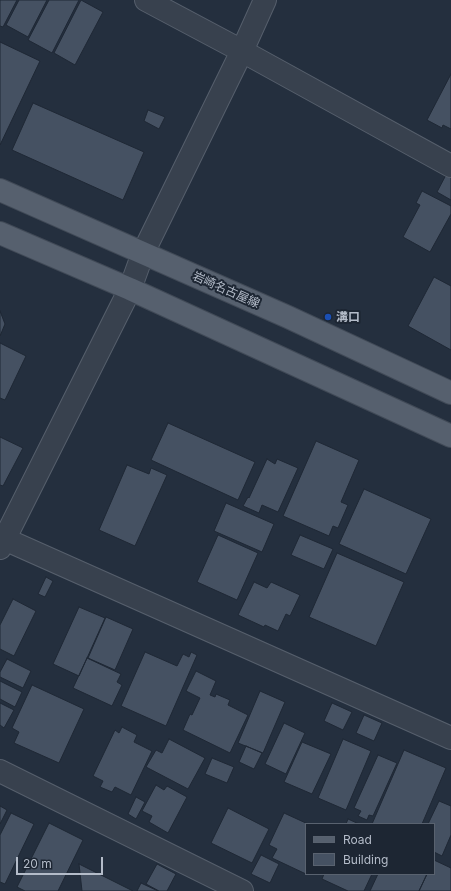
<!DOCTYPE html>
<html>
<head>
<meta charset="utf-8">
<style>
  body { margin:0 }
  #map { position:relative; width:451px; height:891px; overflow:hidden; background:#242f3e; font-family:Inter,sans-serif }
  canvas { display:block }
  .legend { position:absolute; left:305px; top:823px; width:130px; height:52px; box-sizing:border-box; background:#1d2633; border:1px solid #59626f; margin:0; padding:5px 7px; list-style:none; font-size:12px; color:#b4bcc9 }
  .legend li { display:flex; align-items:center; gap:8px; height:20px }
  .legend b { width:20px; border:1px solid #59626f }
  .scale { position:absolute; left:16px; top:857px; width:87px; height:18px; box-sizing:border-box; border:2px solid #b4bcc9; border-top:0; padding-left:5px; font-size:12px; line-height:14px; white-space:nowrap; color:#b4bcc9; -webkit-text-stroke:3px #1d2633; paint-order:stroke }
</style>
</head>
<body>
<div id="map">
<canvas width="451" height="891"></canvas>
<ul class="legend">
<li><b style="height:5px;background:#56606e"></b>Road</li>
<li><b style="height:11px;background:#455162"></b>Building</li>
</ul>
<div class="scale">20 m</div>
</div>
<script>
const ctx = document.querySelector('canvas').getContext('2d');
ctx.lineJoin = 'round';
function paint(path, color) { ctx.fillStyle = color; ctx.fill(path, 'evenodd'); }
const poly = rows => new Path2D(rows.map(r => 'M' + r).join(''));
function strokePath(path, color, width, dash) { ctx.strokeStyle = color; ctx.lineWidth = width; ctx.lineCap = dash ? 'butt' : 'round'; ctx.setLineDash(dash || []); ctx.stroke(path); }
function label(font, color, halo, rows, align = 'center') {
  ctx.font = font + ' Inter,"Noto Sans JP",sans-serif'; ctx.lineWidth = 4; ctx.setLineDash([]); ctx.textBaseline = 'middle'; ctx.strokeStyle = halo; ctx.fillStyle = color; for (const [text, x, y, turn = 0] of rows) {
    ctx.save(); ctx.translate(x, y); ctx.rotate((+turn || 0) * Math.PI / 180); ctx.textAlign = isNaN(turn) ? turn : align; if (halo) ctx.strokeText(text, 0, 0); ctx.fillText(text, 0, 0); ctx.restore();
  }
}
const building = poly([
  [0,0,17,0,3,27,0,26,0,0],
  [19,0,47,0,28,37,6,25,19,0],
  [49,0,79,0,52,53,28,40,49,0],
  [81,0,103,12,75,65,54,53,81,0],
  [0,42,40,61,0,145,0,42],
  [451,74,451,129,443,125,442,128,427,120,451,74],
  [33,103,144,152,123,200,12,150,33,103],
  [148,110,165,117,159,129,144,121,148,110],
  [447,173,451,175,451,200,437,192,447,173],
  [422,191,451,206,451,214,430,252,403,237,420,205,416,203,422,191],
  [434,277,451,286,451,350,408,326,434,277],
  [0,311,5,324,0,336,0,311],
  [0,343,26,356,5,400,0,398,0,343],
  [168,423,255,462,238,500,151,460,168,423],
  [0,437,23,448,3,486,0,485,0,437],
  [316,441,359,460,341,502,348,505,338,528,333,526,329,536,283,516,316,441],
  [267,459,275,464,277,459,298,468,278,512,262,505,259,513,243,506,248,497,249,498,267,459],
  [127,465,149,474,151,468,167,475,135,546,99,530,127,465],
  [364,489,431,519,406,574,339,544,364,489],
  [226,503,274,524,262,552,214,531,226,503],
  [218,535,258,553,237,600,197,582,218,535],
  [300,535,333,549,324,569,291,555,300,535],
  [337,553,404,582,376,646,309,617,337,553],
  [46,577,53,581,45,597,38,594,46,577],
  [254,582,267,588,271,582,300,595,290,616,286,614,278,631,265,625,264,627,238,615,254,582],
  [13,599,36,611,14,656,0,649,0,625,13,599],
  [79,607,105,618,79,676,53,664,79,607],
  [106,617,133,629,115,670,88,658,106,617],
  [145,652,177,666,183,654,189,657,191,652,197,655,166,726,121,706,145,652],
  [87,658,121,674,117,682,122,685,112,706,73,688,87,658],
  [7,659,31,671,23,688,0,677,0,672,7,659],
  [196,671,216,681,210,695,215,697,216,694,230,700,228,705,248,715,230,753,183,730,190,714,192,715,200,698,186,691,196,671],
  [0,681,22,692,15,707,0,699,0,681],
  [32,685,84,709,59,763,14,743,19,732,12,728,32,685],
  [260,691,285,702,263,753,238,743,260,691],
  [0,703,14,710,4,728,0,725,0,703],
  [332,703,352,712,343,730,324,721,332,703],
  [364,715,382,723,374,741,356,733,364,715],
  [284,723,305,733,286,774,265,764,284,723],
  [122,727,137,735,134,742,152,751,131,795,115,787,112,792,100,787,103,781,93,776,115,730,119,733,122,727],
  [169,739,205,758,188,789,146,767,156,750,162,753,169,739],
  [343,739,371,751,346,810,318,798,343,739],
  [302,742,331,754,312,794,284,782,302,742],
  [246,746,262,753,254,769,239,762,246,746],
  [404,750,446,768,422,824,372,824,404,750],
  [378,755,397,763,373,816,369,815,367,820,358,816,361,811,354,808,378,755],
  [212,758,234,767,227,783,205,774,212,758],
  [156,785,164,790,167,786,187,797,168,833,149,822,152,816,142,811,156,785],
  [136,797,145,802,136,819,128,814,136,797],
  [439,801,451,806,451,835,442,856,434,852,434,824,428,824,439,801],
  [0,806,7,810,0,824,0,806],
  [228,808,269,829,252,863,211,843,228,808],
  [11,813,34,824,5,884,0,882,0,835,11,813],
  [284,813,308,824,306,824,306,874,272,858,277,849,269,845,284,813],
  [348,819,359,824,346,824,348,819],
  [49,823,83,840,58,891,25,891,17,887,49,823],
  [261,855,279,864,270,883,251,874,261,855],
  [434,860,451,868,451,891,419,891,427,874,434,874,434,860],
  [79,864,133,891,82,891,79,864],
  [157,864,176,874,167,891,159,891,146,884,157,864],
  [324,874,372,874,364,891,348,891,322,879,324,874],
  [378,874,427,874,419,891,370,891,378,874],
  [141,883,158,891,137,891,141,883]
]);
const minor = poly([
  [146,0,242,51,451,166],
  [0,537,451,738],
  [0,548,130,289,143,253,242,51,265,0],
  [0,771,242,891]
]);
const major = poly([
  [0,190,288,317,451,393],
  [0,233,130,289,451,436]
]);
const markers = [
  [328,317,4,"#1a4fb4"]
];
const streetNames = [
  ["岩崎名古屋線",226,290,24]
];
const poiNames = [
  ["溝口",336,317]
];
paint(building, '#455162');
strokePath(building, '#1f2835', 1);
strokePath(minor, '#565f6c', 24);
strokePath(major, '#414a57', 24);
strokePath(minor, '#38414e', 22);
strokePath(major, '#56606e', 22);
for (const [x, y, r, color] of markers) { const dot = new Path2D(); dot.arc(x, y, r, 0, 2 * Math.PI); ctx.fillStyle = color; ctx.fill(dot); strokePath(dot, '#1d2633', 1.5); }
label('12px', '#b4bcc9', '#1d2633', streetNames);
label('bold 12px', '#b4bcc9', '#1d2633', poiNames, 'left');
</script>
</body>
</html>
